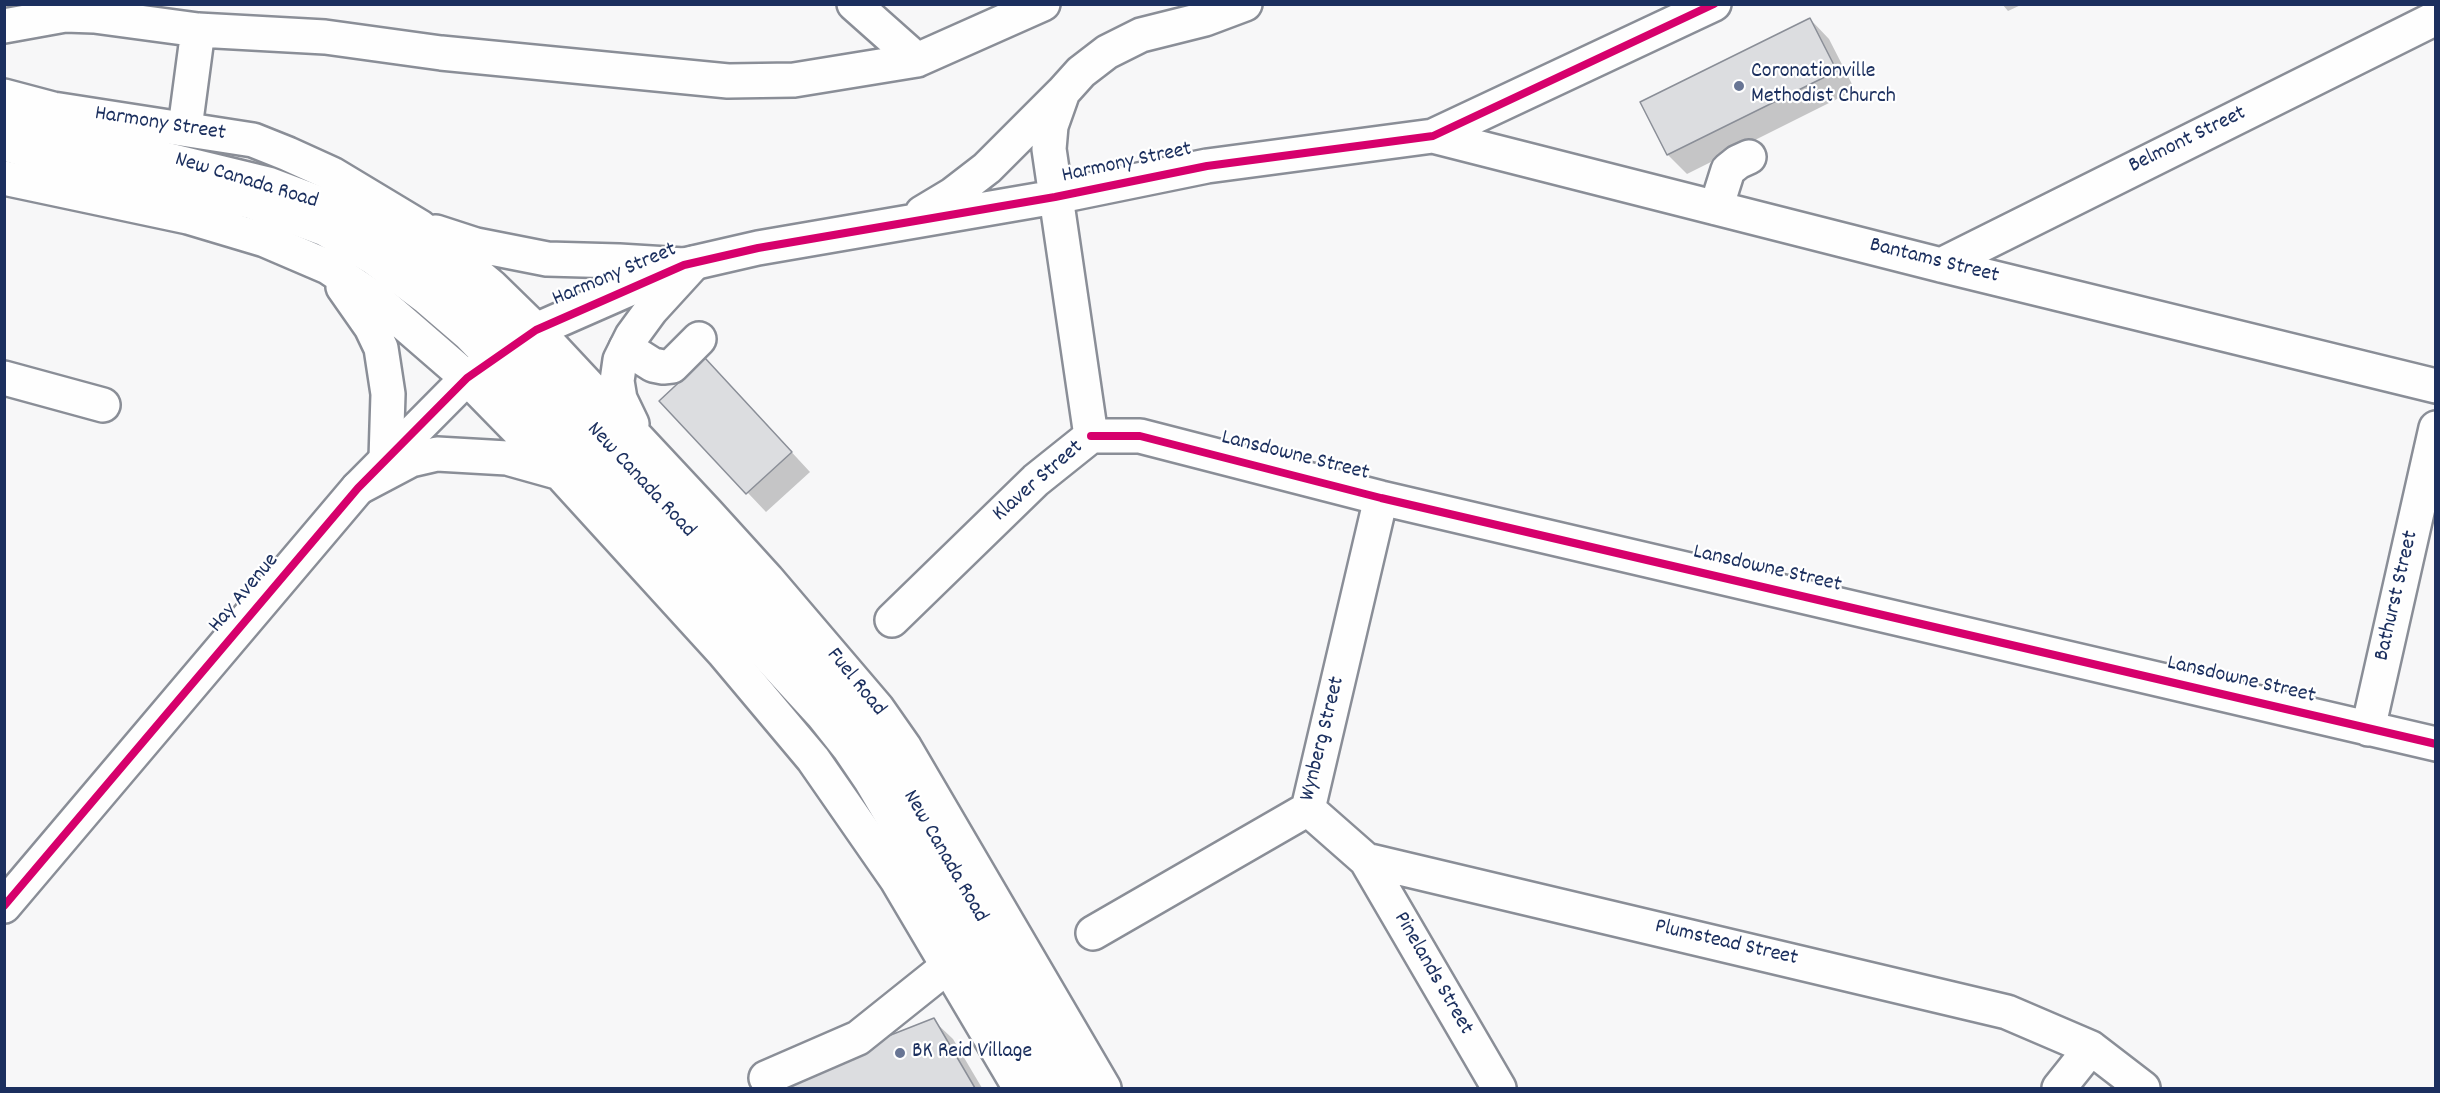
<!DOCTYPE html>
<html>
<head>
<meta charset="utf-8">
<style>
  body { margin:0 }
  #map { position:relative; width:2440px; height:1093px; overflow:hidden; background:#f7f7f8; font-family:Dekko,sans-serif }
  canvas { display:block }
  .frame { position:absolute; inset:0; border:6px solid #1b2f5e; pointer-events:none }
</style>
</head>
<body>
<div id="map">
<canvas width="2440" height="1093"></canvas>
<div class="frame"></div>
</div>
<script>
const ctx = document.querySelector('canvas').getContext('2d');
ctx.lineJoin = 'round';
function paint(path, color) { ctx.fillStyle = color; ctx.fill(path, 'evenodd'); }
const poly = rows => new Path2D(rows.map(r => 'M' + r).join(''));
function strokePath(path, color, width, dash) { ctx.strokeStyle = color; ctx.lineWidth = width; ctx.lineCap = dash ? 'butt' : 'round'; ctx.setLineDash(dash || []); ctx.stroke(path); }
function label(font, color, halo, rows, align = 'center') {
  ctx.font = font + ' Dekko,sans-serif'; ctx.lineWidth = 4.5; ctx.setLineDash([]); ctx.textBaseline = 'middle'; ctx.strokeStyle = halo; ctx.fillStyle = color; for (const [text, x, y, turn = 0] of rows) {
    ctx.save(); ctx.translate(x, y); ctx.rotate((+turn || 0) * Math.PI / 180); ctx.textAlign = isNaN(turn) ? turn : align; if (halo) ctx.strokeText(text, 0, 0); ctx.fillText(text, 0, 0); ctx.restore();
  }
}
const shadow = poly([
  [2002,4,2023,4,2008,11],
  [1810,19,1829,39,1855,90,1687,174,1668,155,1642,103],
  [724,379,810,472,766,512,661,401],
  [933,1020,953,1039,982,1088,760,1088]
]);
const building = poly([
  [1810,18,1837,71,1667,155,1640,102,1810,18],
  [705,358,792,452,746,494,659,401,705,358],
  [934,1018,975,1088,756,1088,934,1018]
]);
const minor = poly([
  [854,4,917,60,1043,4],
  [4,26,65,15,94,16,198,30,325,37,441,53,728,81,794,80,917,60],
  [4,120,268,184,329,207,392,242,448,282,482,310,805,660,871,739,890,765,1079,1088],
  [185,128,198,30],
  [1433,136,1941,265,2436,386],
  [4,144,83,165,252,202,325,229,374,258,426,297,469,334,544,411,822,714,849,748,870,779,1052,1088],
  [1716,208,1728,170,1738,162,1749,157],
  [922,213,952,195,987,168,1062,93],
  [1941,265,2436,18],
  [626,348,653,365,663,367,672,366,699,339],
  [4,378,103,405],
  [1091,436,1140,436,1381,498,2436,744],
  [892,620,1036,480,1091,436,1049,149,1051,126,1063,92,1081,72,1107,52,1141,35,1205,19,1245,4],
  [2368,729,2436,428],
  [1308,809,1366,860,2007,1012,2091,1048,2143,1088],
  [1366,860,1499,1088],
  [4,906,358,488,467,378,536,330,684,265,758,248,1055,197,1207,166,1433,136,1714,4],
  [1093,933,1308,809,1381,498],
  [766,1078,858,1038,948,966],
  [2059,1088,2091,1048]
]);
const major = poly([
  [4,96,53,109,253,140,288,154,332,174,420,227,492,287,536,330,707,513,767,579,877,708,905,748,1104,1088],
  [4,178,188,217,265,240,328,267,377,300,467,378,559,472,724,653,813,759,897,880,1020,1088],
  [436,232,476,245,547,259,619,261,684,265],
  [343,287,371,327,381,348,388,394,386,459],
  [632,424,620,399,617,381,620,360,632,336,651,310,694,263],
  [358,488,411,460,437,454,507,458,557,472]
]);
const cycleway = poly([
  [1091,436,1140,436,1381,498,2436,744],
  [4,906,358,488,467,378,536,330,684,265,758,248,1055,197,1207,166,1433,136,1714,4]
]);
const markers = [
  [1739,86,6,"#687594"],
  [900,1053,6,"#687594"]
];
const poiNames = [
  ["Coronationville",1751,73],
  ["Methodist Church",1751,98],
  ["BK Reid Village",912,1053]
];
const streetNames = [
  ["Harmony Street",160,125,9],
  ["Belmont Street",2188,141,-26],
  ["Harmony Street",1127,164,-12],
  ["New Canada Road",246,182,17],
  ["Bantams Street",1934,262,14],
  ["Harmony Street",615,276,-23],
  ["Lansdowne Street",1295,457,14],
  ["New Canada Road",640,481,47],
  ["Klaver Street",1039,482,-41],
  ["Lansdowne Street",1767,570,13],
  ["Hay Avenue",245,594,-50],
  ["Bathurst Street",2398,596,-77],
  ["Lansdowne Street",2241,681,13],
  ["Fuel Road",855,683,51],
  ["Wynberg Street",1324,739,-76],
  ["New Canada Road",944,857,60],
  ["Plumstead Street",1726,944,13],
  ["Pinelands Street",1432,974,60]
];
paint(shadow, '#0003');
paint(building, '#dcdde0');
strokePath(building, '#8a8e97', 1.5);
strokePath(minor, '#8a8e97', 38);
strokePath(major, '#8a8e97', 38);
strokePath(minor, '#fefefe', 33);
strokePath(major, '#fefefe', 33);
strokePath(cycleway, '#d6006c', 8);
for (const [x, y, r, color] of markers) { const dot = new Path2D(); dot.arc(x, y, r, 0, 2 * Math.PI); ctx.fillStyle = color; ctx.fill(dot); strokePath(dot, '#fff', 2); }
label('22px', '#1b2f5e', '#fff', poiNames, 'left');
label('22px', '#1b2f5e', '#fff', streetNames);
</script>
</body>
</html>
